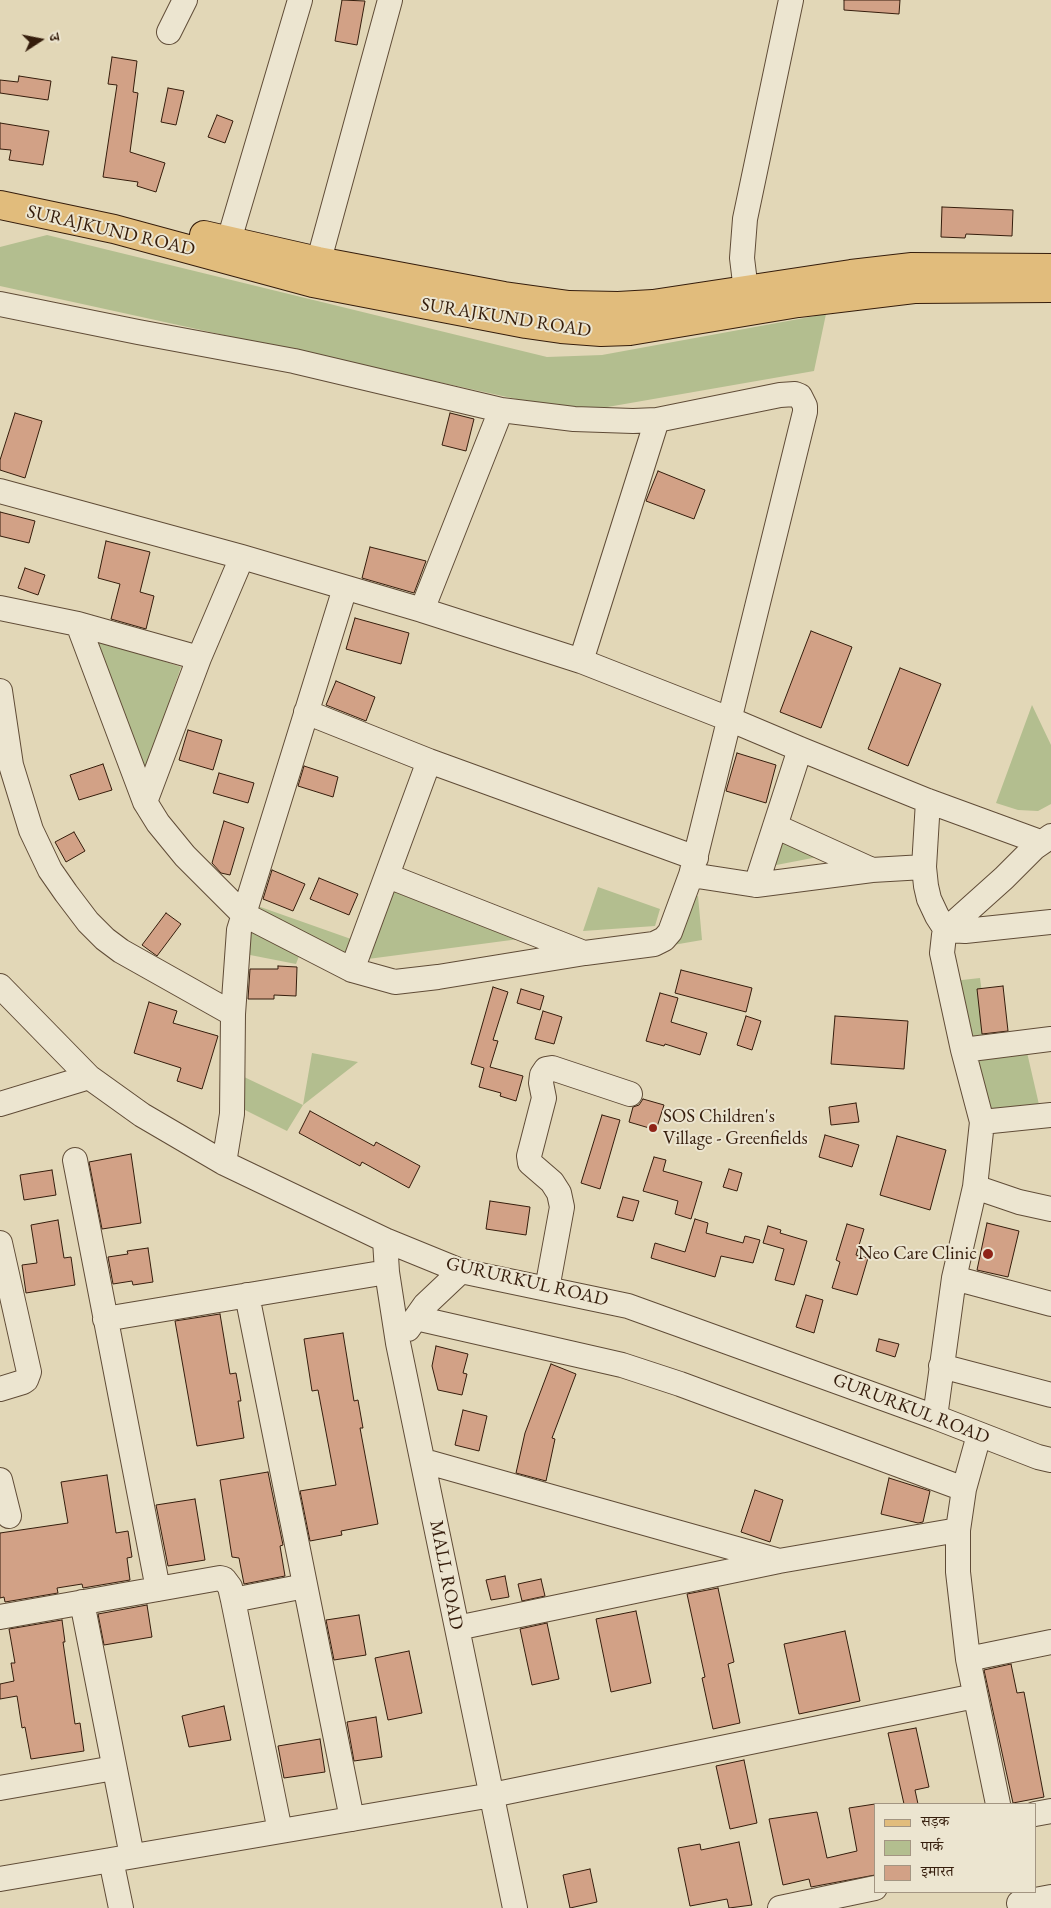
<!DOCTYPE html>
<html>
<head>
<meta charset="utf-8">
<style>
  body { margin:0 }
  #map { position:relative; width:1051px; height:1908px; overflow:hidden; background:#e2d7b7; font-family:"EB Garamond","Noto Serif Devanagari",serif }
  canvas { display:block }
  .legend { position:absolute; left:874px; top:1803px; width:162px; height:90px; box-sizing:border-box; background:#ece5d0; border:1px solid #a39582; margin:0; padding:6px 9px; list-style:none; font-size:15px; color:#351d0c }
  .legend li { display:flex; align-items:center; gap:10px; height:25px }
  .legend b { width:25px; border:1px solid #a39582 }
  .north { position:absolute; left:15px; top:15px; width:50px; height:50px; -webkit-text-stroke:4px #ece5d0; paint-order:stroke; rotate:79deg; font-size:14px; font-weight:700; line-height:20px; text-align:center; color:#351d0c }
  .north::after { content:''; display:block; margin:auto; width:18px; height:22px; background:#351d0c; clip-path:polygon(50% 0,100% 100%,50% 72%,0 100%) }
</style>
</head>
<body>
<div id="map">
<canvas width="1051" height="1908"></canvas>
<ul class="legend">
<li><b style="height:6px;background:#e1bc7c"></b>सड़क</li>
<li><b style="height:14px;background:#b3be8f"></b>पार्क</li>
<li><b style="height:14px;background:#d2a186"></b>इमारत</li>
</ul>
<div class="north">उ</div>
</div>
<script>
const ctx = document.querySelector('canvas').getContext('2d');
ctx.lineJoin = 'round';
function paint(path, color) { ctx.fillStyle = color; ctx.fill(path, 'evenodd'); }
const poly = rows => new Path2D(rows.map(r => 'M' + r).join(''));
function strokePath(path, color, width, dash) { ctx.strokeStyle = color; ctx.lineWidth = width; ctx.lineCap = dash ? 'butt' : 'round'; ctx.setLineDash(dash || []); ctx.stroke(path); }
function label(font, color, halo, rows, align = 'center') {
  ctx.font = font + ' "EB Garamond",serif'; ctx.lineWidth = 4; ctx.setLineDash([]); ctx.textBaseline = 'middle'; ctx.strokeStyle = halo; ctx.fillStyle = color; for (const [text, x, y, turn = 0] of rows) {
    ctx.save(); ctx.translate(x, y); ctx.rotate((+turn || 0) * Math.PI / 180); ctx.textAlign = isNaN(turn) ? turn : align; if (halo) ctx.strokeText(text, 0, 0); ctx.fillText(text, 0, 0); ctx.restore();
  }
}
const green = poly([
  [47,235,547,357,602,355,826,314,814,371,596,409,539,404,0,286,0,247],
  [94,638,181,667,141,785],
  [1032,705,1051,745,1051,804,1038,811,1018,810,996,803],
  [775,832,828,855,766,867],
  [598,887,660,909,655,926,583,931],
  [393,888,534,937,368,959],
  [698,896,702,940,673,945,689,897],
  [252,904,351,939,346,957],
  [248,930,299,956,296,964,245,954],
  [980,978,990,1053,1026,1048,1040,1109,987,1116,953,981],
  [312,1053,358,1062,303,1105,287,1131,243,1109,242,1076,303,1105]
]);
const building = poly([
  [342,0,365,1,357,45,335,41,342,0],
  [844,0,900,0,899,14,844,10,844,0],
  [112,57,137,61,133,92,138,93,130,152,165,163,156,192,137,186,138,182,103,177,117,85,108,84,112,57],
  [19,76,51,81,48,100,0,93,0,80,18,82,19,76],
  [168,88,184,91,176,125,161,122,168,88],
  [217,115,233,121,225,143,208,137,217,115],
  [0,123,49,131,43,165,9,160,11,150,0,149,0,123],
  [942,207,1013,210,1012,236,966,234,965,238,941,237,942,207],
  [15,413,42,421,25,478,0,470,0,460,15,413],
  [450,413,474,419,466,451,442,445,450,413],
  [658,471,705,490,694,519,646,501,658,471],
  [0,512,35,521,29,543,0,536,0,512],
  [106,541,150,552,140,592,154,596,146,629,111,619,120,584,98,578,106,541],
  [370,547,426,561,414,593,362,578,370,547],
  [25,568,45,575,38,595,18,588,25,568],
  [355,618,409,633,401,664,346,649,355,618],
  [811,631,852,647,821,728,780,712,811,631],
  [900,668,941,684,908,766,868,749,900,668],
  [336,681,375,697,366,721,326,705,336,681],
  [188,730,222,740,213,770,179,760,188,730],
  [737,753,776,765,766,803,726,791,737,753],
  [103,764,112,790,79,800,70,775,103,764],
  [304,766,338,777,333,797,298,786,304,766],
  [219,773,254,783,248,803,213,793,219,773],
  [224,821,244,828,230,875,221,873,212,863,224,821],
  [74,832,85,851,66,862,55,842,74,832],
  [272,870,305,884,293,911,263,899,272,870],
  [319,878,358,894,349,915,310,899,319,878],
  [166,913,181,924,157,956,142,945,166,913],
  [278,966,297,967,296,996,274,995,274,999,248,999,250,969,278,969,278,966],
  [681,970,752,988,746,1012,675,993,681,970],
  [1003,986,1008,1031,982,1034,977,989,1003,986],
  [493,987,508,992,493,1040,498,1041,490,1067,523,1076,516,1101,500,1096,501,1093,479,1087,484,1068,471,1064,493,987],
  [521,989,544,996,540,1010,517,1003,521,989],
  [660,993,678,998,671,1022,707,1033,700,1055,665,1044,664,1046,646,1041,660,993],
  [149,1002,177,1011,173,1023,218,1036,202,1089,177,1081,181,1068,134,1053,149,1002],
  [543,1011,562,1017,554,1044,535,1039,543,1011],
  [746,1016,761,1021,752,1050,737,1045,746,1016],
  [835,1016,908,1021,904,1069,831,1064,835,1016],
  [643,1099,664,1105,656,1130,629,1122,633,1107,639,1105,643,1099],
  [856,1103,859,1122,831,1125,829,1107,856,1103],
  [310,1111,374,1146,376,1142,420,1166,409,1188,362,1162,360,1166,299,1133,310,1111],
  [602,1115,620,1120,600,1189,581,1183,602,1115],
  [825,1135,859,1145,852,1167,819,1157,825,1135],
  [897,1136,946,1150,930,1210,880,1195,897,1136],
  [131,1154,141,1223,102,1229,89,1162,131,1154],
  [654,1157,666,1160,663,1171,702,1182,691,1219,675,1214,678,1201,643,1191,654,1157],
  [729,1169,742,1173,737,1191,723,1187,729,1169],
  [52,1170,56,1195,24,1200,20,1175,52,1170],
  [623,1197,639,1201,633,1221,617,1217,623,1197],
  [490,1201,530,1207,526,1235,486,1229,490,1201],
  [695,1219,708,1223,706,1233,743,1243,745,1236,760,1240,753,1263,721,1256,715,1277,651,1258,655,1243,685,1252,695,1219],
  [58,1220,64,1258,71,1257,75,1285,26,1293,22,1265,37,1263,31,1225,58,1220],
  [987,1223,1019,1231,1008,1277,977,1270,987,1223],
  [847,1224,864,1229,856,1255,868,1258,857,1295,832,1288,840,1262,836,1260,847,1224],
  [768,1226,781,1230,780,1233,807,1241,794,1285,775,1280,784,1249,763,1243,768,1226],
  [148,1248,153,1282,133,1285,132,1281,113,1284,108,1257,128,1254,127,1251,148,1248],
  [806,1295,823,1300,814,1333,796,1327,806,1295],
  [220,1314,230,1374,236,1373,241,1401,238,1401,244,1438,197,1446,175,1321,220,1314],
  [343,1333,354,1401,358,1400,363,1428,360,1428,378,1524,341,1531,342,1535,310,1541,300,1491,336,1485,318,1390,312,1391,304,1339,343,1333],
  [879,1339,899,1344,895,1357,876,1351,879,1339],
  [436,1346,468,1354,463,1373,467,1374,462,1395,438,1390,432,1366,436,1346],
  [551,1364,576,1374,552,1438,555,1439,546,1481,516,1473,525,1433,551,1364],
  [463,1410,487,1416,479,1451,455,1445,463,1410],
  [268,1472,283,1545,280,1546,285,1576,244,1584,239,1558,232,1557,220,1480,268,1472],
  [107,1475,116,1533,128,1531,132,1557,127,1558,130,1580,83,1588,82,1584,57,1588,58,1593,5,1602,4,1597,0,1598,0,1533,68,1523,61,1482,107,1475],
  [889,1478,930,1491,923,1522,918,1523,881,1514,889,1478],
  [755,1490,783,1500,770,1542,741,1532,755,1490],
  [195,1499,205,1560,168,1566,156,1505,195,1499],
  [505,1576,509,1597,491,1600,486,1580,505,1576],
  [541,1579,545,1596,522,1601,518,1584,541,1579],
  [718,1588,734,1662,728,1664,740,1723,713,1729,702,1678,705,1677,687,1594,718,1588],
  [147,1605,152,1637,104,1645,98,1614,147,1605],
  [636,1611,651,1683,611,1692,596,1619,636,1611],
  [359,1615,366,1655,334,1660,326,1620,359,1615],
  [62,1620,65,1642,63,1642,75,1724,80,1723,84,1751,31,1759,25,1727,22,1728,17,1696,0,1699,0,1684,14,1681,11,1663,15,1663,9,1629,62,1620],
  [547,1623,559,1679,532,1685,520,1629,547,1623],
  [845,1631,860,1701,799,1714,784,1644,845,1631],
  [409,1651,422,1713,388,1720,375,1658,409,1651],
  [1011,1664,1017,1693,1024,1692,1044,1797,1013,1803,984,1670,1011,1664],
  [224,1706,231,1740,189,1747,182,1716,224,1706],
  [376,1717,382,1757,354,1761,347,1722,376,1717],
  [916,1728,929,1787,915,1790,918,1804,904,1804,888,1733,916,1728],
  [320,1739,325,1772,284,1778,278,1746,320,1739],
  [744,1760,757,1823,730,1829,716,1766,744,1760],
  [875,1804,875,1875,811,1887,809,1879,783,1885,769,1819,817,1812,827,1858,857,1851,849,1808,875,1804],
  [739,1842,752,1905,729,1908,727,1899,690,1906,678,1848,700,1844,701,1850,739,1842],
  [590,1869,597,1902,570,1908,563,1875,590,1869]
]);
const minor = poly([
  [169,32,185,0],
  [224,257,300,0],
  [314,278,390,0],
  [746,291,742,258,745,219,791,0],
  [0,304,138,332,294,361,501,410,574,419,633,421,657,420,780,395,795,394,800,396,805,406,805,412,691,875,670,932,664,939,654,944,585,953,438,977,395,982,352,970,243,914,185,856,158,823,145,802,78,624],
  [0,491,242,557,422,610,581,661,729,719,800,749,928,801,1040,842],
  [0,608,78,624,199,658],
  [422,610,501,410],
  [581,661,657,420],
  [0,691,11,765,31,830,50,870,66,893,88,922,105,939,121,951,233,1014],
  [306,712,429,761,696,858],
  [928,801,924,867,926,886,929,899,937,916,946,930,965,931,1051,922],
  [145,802,199,658,242,557],
  [775,826,872,870],
  [691,875,756,885,872,870,924,867],
  [388,876,584,953],
  [756,885,800,749],
  [352,970,429,761],
  [0,986,89,1077,142,1115,224,1163,385,1240,461,1271,628,1306,935,1417,1038,1457,1051,1460],
  [963,1050,1051,1039],
  [0,1104,89,1077],
  [982,1122,1051,1115],
  [75,1160,158,1589],
  [224,1163,232,1114,233,1014,239,930,345,588],
  [975,1187,1019,1202,1051,1209],
  [385,1240,387,1272,398,1343,515,1908],
  [0,1243,29,1372,26,1380,23,1382,0,1389],
  [954,1278,1051,1304],
  [547,1289,562,1207,559,1193,552,1182,530,1163,529,1156,544,1098,541,1083,542,1075,546,1069,552,1068,630,1094],
  [247,1295,352,1819],
  [416,1318,622,1365,680,1384,964,1489],
  [105,1319,387,1272],
  [408,1329,425,1305,461,1271],
  [941,1366,1051,1395],
  [935,1417,954,1278,975,1187,982,1122,963,1050,942,953,944,935,946,930,1004,878,1034,848,1051,836],
  [979,1435,964,1489,958,1530,958,1572,968,1659,998,1804],
  [424,1461,776,1560],
  [0,1480,9,1516],
  [233,1600,305,1586],
  [82,1602,132,1856],
  [0,1617,220,1578,224,1579,230,1587,233,1600,280,1831],
  [457,1628,779,1561,958,1530],
  [968,1659,1051,1642],
  [0,1788,114,1768],
  [1035,1814,1051,1811],
  [111,1860,121,1908],
  [0,1879,492,1795,975,1696],
  [1019,1903,1051,1897],
  [780,1908,875,1888]
]);
const major = poly([
  [0,205,114,229,313,283,526,324,561,329,601,332,630,331,798,303,914,289,1051,288],
  [204,235,318,261,504,296,569,305,618,306,653,304,851,274,912,267,1051,268]
]);
const markers = [
  [653,1128,5,"#8f2418"],
  [988,1254,6,"#8f2418"]
];
const streetNames = [
  ["SURAJKUND ROAD",111,231,13],
  ["SURAJKUND ROAD",506,318,9],
  ["GURURKUL ROAD",527,1282,13],
  ["GURURKUL ROAD",911,1409,21],
  ["MALL ROAD",446,1575,79]
];
const poiNames = [
  ["SOS Children's",663,1117],
  ["Village - Greenfields",663,1139],
  ["Neo Care Clinic",977,1254,"right"]
];
paint(green, '#b3be8f');
paint(building, '#d2a186');
strokePath(building, '#351d0c', 1);
strokePath(minor, '#604c37', 26);
strokePath(major, '#351d0c', 30);
strokePath(minor, '#ece5d0', 24);
strokePath(major, '#e1bc7c', 28);
for (const [x, y, r, color] of markers) { const dot = new Path2D(); dot.arc(x, y, r, 0, 2 * Math.PI); ctx.fillStyle = color; ctx.fill(dot); strokePath(dot, '#ece5d0', 2); }
label('19px', '#351d0c', '#ece5d0', streetNames);
label('19px', '#351d0c', '#ece5d0', poiNames, 'left');
</script>
</body>
</html>
